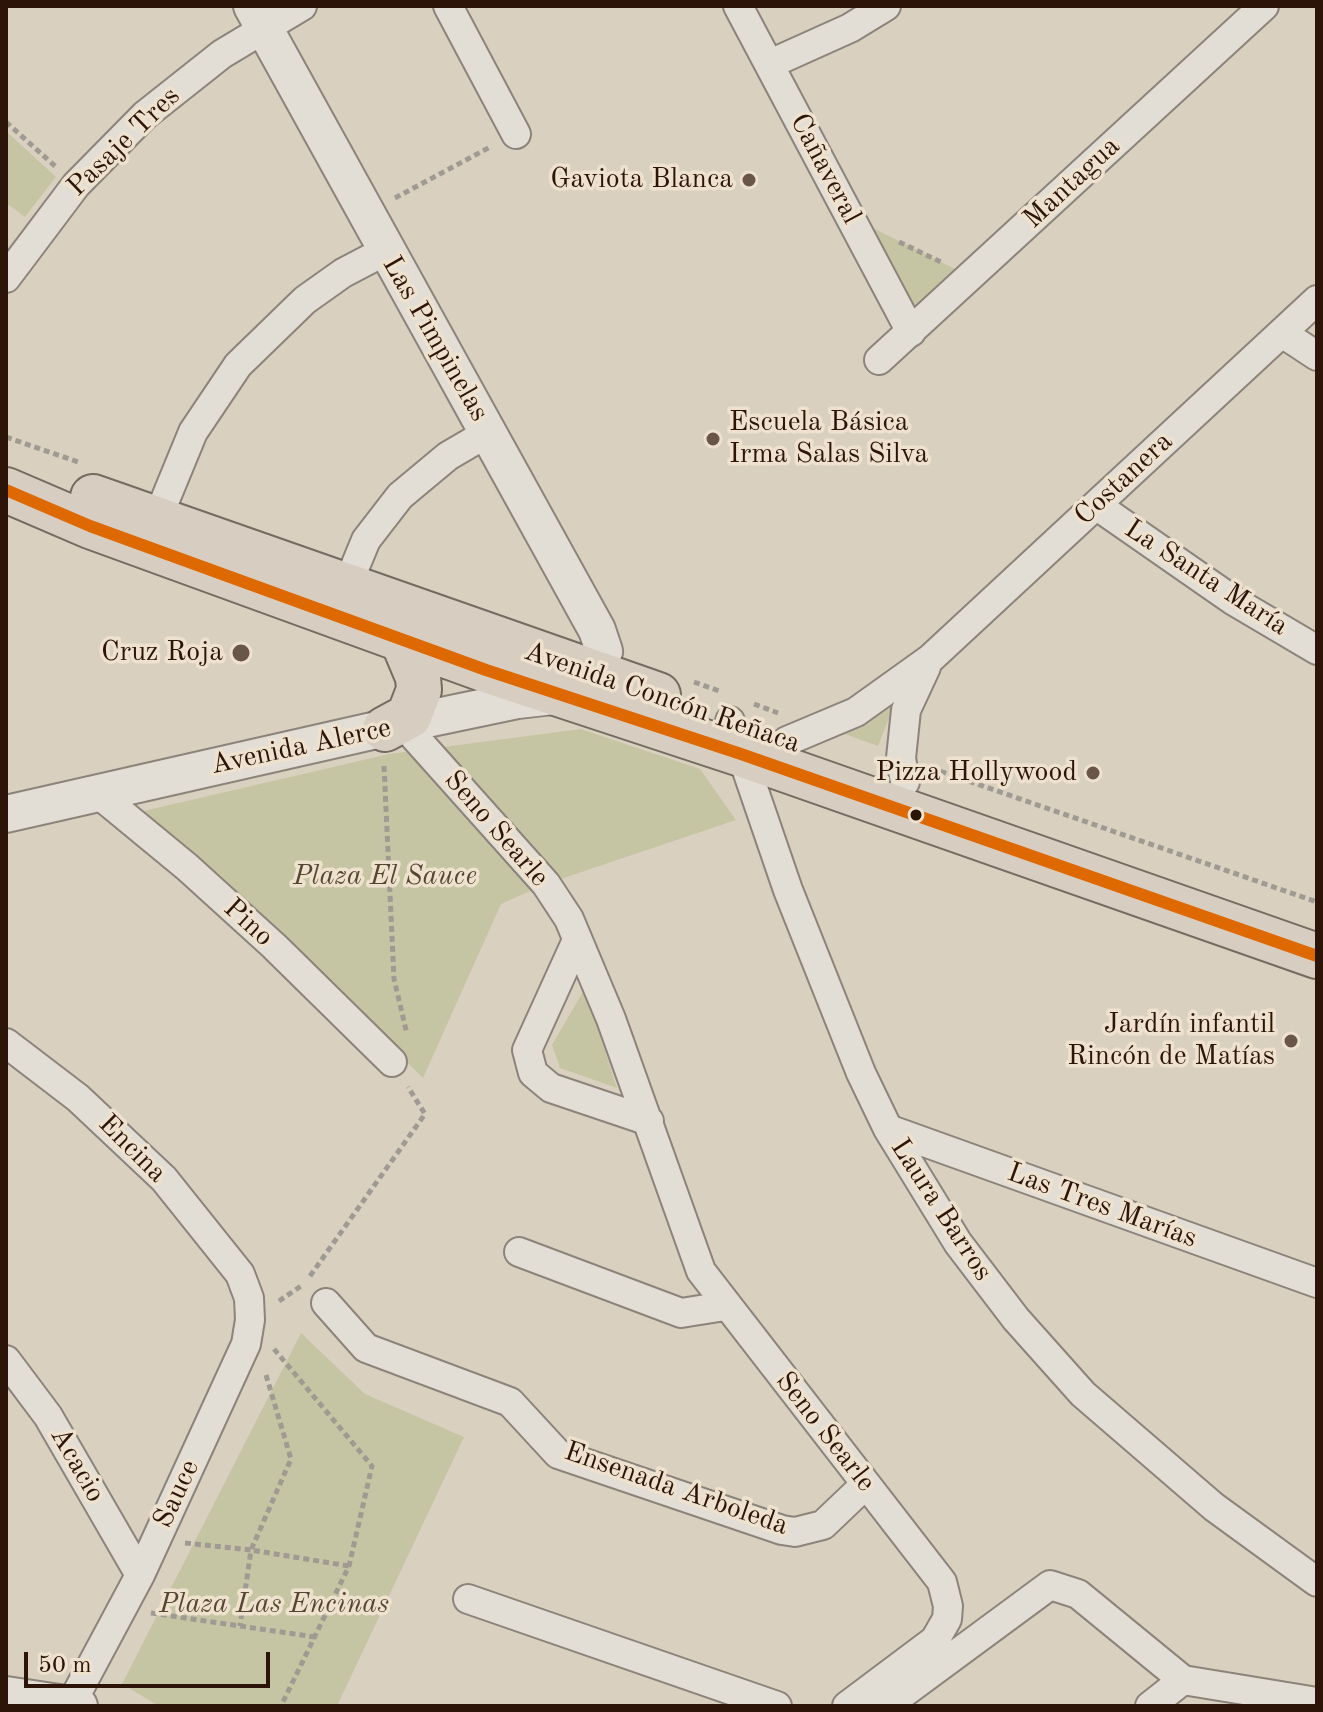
<!DOCTYPE html>
<html>
<head>
<meta charset="utf-8">
<style>
  body { margin:0 }
  #map { position:relative; width:1323px; height:1712px; overflow:hidden; background:#dad0c0; font-family:"Old Standard TT",serif }
  canvas { display:block }
  .frame { position:absolute; inset:0; border:8px solid #2c1408; pointer-events:none }
  .scale { position:absolute; left:24px; top:1652px; width:246px; height:36px; box-sizing:border-box; border:4px solid #2c1408; border-top:0; padding-left:10px; font-size:24px; line-height:28px; white-space:nowrap; color:#2c1408; -webkit-text-stroke:6px #eee2cf; paint-order:stroke }
</style>
</head>
<body>
<div id="map">
<canvas width="1323" height="1712"></canvas>
<div class="frame"></div>
<div class="scale">50 m</div>
</div>
<script>
const ctx = document.querySelector('canvas').getContext('2d');
ctx.lineJoin = 'round';
function paint(path, color) { ctx.fillStyle = color; ctx.fill(path, 'evenodd'); }
const poly = rows => new Path2D(rows.map(r => 'M' + r).join(''));
function strokePath(path, color, width, dash) { ctx.strokeStyle = color; ctx.lineWidth = width; ctx.lineCap = dash ? 'butt' : 'round'; ctx.setLineDash(dash || []); ctx.stroke(path); }
function label(font, color, halo, rows, align = 'center') {
  ctx.font = font + ' "Old Standard TT",serif'; ctx.lineWidth = 7; ctx.setLineDash([]); ctx.textBaseline = 'middle'; ctx.strokeStyle = halo; ctx.fillStyle = color; for (const [text, x, y, turn = 0] of rows) {
    ctx.save(); ctx.translate(x, y); ctx.rotate((+turn || 0) * Math.PI / 180); ctx.textAlign = isNaN(turn) ? turn : align; if (halo) ctx.strokeText(text, 0, 0); ctx.fillText(text, 0, 0); ctx.restore();
  }
}
const green = poly([
  [6,131,56,177,25,217,6,203],
  [873,228,957,270,915,309],
  [895,703,878,746,842,733],
  [581,729,700,769,736,820,546,884,501,904,423,1078,285,942,135,813,389,754],
  [585,988,617,1088,560,1068,552,1045],
  [301,1333,365,1394,464,1437,337,1706,159,1706,122,1684]
]);
const path = poly([
  [6,122,56,167],
  [395,198,492,146],
  [899,242,941,262],
  [6,437,81,463],
  [694,682,722,692],
  [754,704,778,713],
  [384,766,394,979,407,1034],
  [931,768,1317,902],
  [310,1276,425,1114,408,1087],
  [279,1301,301,1286],
  [274,1349,372,1466,349,1566,281,1706],
  [266,1375,291,1459,251,1550,349,1566],
  [185,1543,251,1550,240,1626],
  [151,1613,315,1637]
]);
const minor = poly([
  [448,6,516,134],
  [738,6,911,332],
  [770,64,850,28,886,6],
  [6,278,76,185,145,115,222,54,302,6],
  [1282,333,1317,356],
  [879,360,1264,6],
  [1096,505,1234,601,1317,650],
  [158,517,193,432,238,365,305,300,343,273,385,251],
  [347,586,366,540,400,496,448,456,489,432],
  [730,721,788,890,861,1073,888,1129,958,1243,1016,1319,1083,1394,1214,1507,1317,1582],
  [403,724,546,884,569,919,611,1019,701,1271,942,1582,948,1606,947,1619,935,1640,847,1706],
  [787,741,856,712,930,659,1317,300],
  [905,782,901,758,906,710,926,667],
  [96,792,187,867,274,946,392,1062],
  [577,940,527,1050,533,1073,551,1088,649,1121],
  [6,1043,78,1098,164,1179,240,1274,249,1298,250,1320,246,1344,140,1575,71,1704],
  [888,1129,1317,1283],
  [519,1252,681,1313,725,1306],
  [326,1303,366,1348,510,1402,558,1454,782,1530,795,1532,823,1525,866,1484],
  [6,1360,48,1416,140,1575],
  [468,1599,777,1706],
  [886,1706,1050,1585,1078,1594,1183,1680,1317,1702],
  [1150,1706,1183,1680]
]);
const tertiary = poly([
  [6,814,403,724,518,700,562,695,604,651,597,630,252,6],
  [6,1695,79,1706]
]);
const primary = poly([
  [6,490,90,526,486,670,741,754,1317,956],
  [93,497,658,695],
  [385,729,409,716,419,690,418,677,402,639]
]);
const bus1 = poly([
  [6,490,90,526,486,670,741,754,1317,956]
]);
const markers = [
  [749,180,8,"#695648"],
  [713,439,8,"#695648"],
  [241,653,10,"#695648"],
  [1093,773,8,"#695648"],
  [916,815,7,"#2c1408"],
  [1291,1041,8,"#695648"]
];
const streetNames = [
  ["Pasaje Tres",124,142,-44],
  ["Cañaveral",825,169,62],
  ["Mantagua",1072,183,-43],
  ["Las Pimpinelas",435,339,60],
  ["Costanera",1124,479,-43],
  ["La Santa María",1206,578,33],
  ["Avenida Concón Reñaca",662,698,19],
  ["Avenida Alerce",301,747,-12],
  ["Seno Searle",496,829,49],
  ["Pino",248,923,42],
  ["Encina",132,1149,45],
  ["Las Tres Marías",1102,1206,20],
  ["Laura Barros",941,1210,57],
  ["Seno Searle",825,1432,52],
  ["Acacio",77,1465,60],
  ["Ensenada Arboleda",676,1489,19],
  ["Sauce",177,1494,-65]
];
const poiNames = [
  ["Gaviota Blanca",733,180],
  ["Escuela Básica",729,423,"left"],
  ["Irma Salas Silva",729,455,"left"],
  ["Cruz Roja",223,653],
  ["Pizza Hollywood",1077,773],
  ["Jardín infantil",1275,1025],
  ["Rincón de Matías",1275,1057]
];
const parkNames = [
  ["Plaza El Sauce",385,877],
  ["Plaza Las Encinas",274,1605]
];
paint(green, '#c6c5a3');
strokePath(minor, '#8c847a', 32);
strokePath(tertiary, '#8c847a', 40);
strokePath(primary, '#746b61', 48);
strokePath(path, '#9f9a92', 5, [6, 4]);
strokePath(minor, '#e2ded5', 28);
strokePath(tertiary, '#e2ded5', 36);
strokePath(primary, '#d7cdc0', 44);
strokePath(bus1, '#df6901', 12);
for (const [x, y, r, color] of markers) { const dot = new Path2D(); dot.arc(x, y, r, 0, 2 * Math.PI); ctx.fillStyle = color; ctx.fill(dot); strokePath(dot, '#eee2cf', 3); }
label('28px', '#2c1408', '#eee2cf', streetNames);
label('28px', '#2c1408', '#eee2cf', poiNames, 'right');
label('italic 28px', '#554630', '#eee2cf', parkNames);
</script>
</body>
</html>
